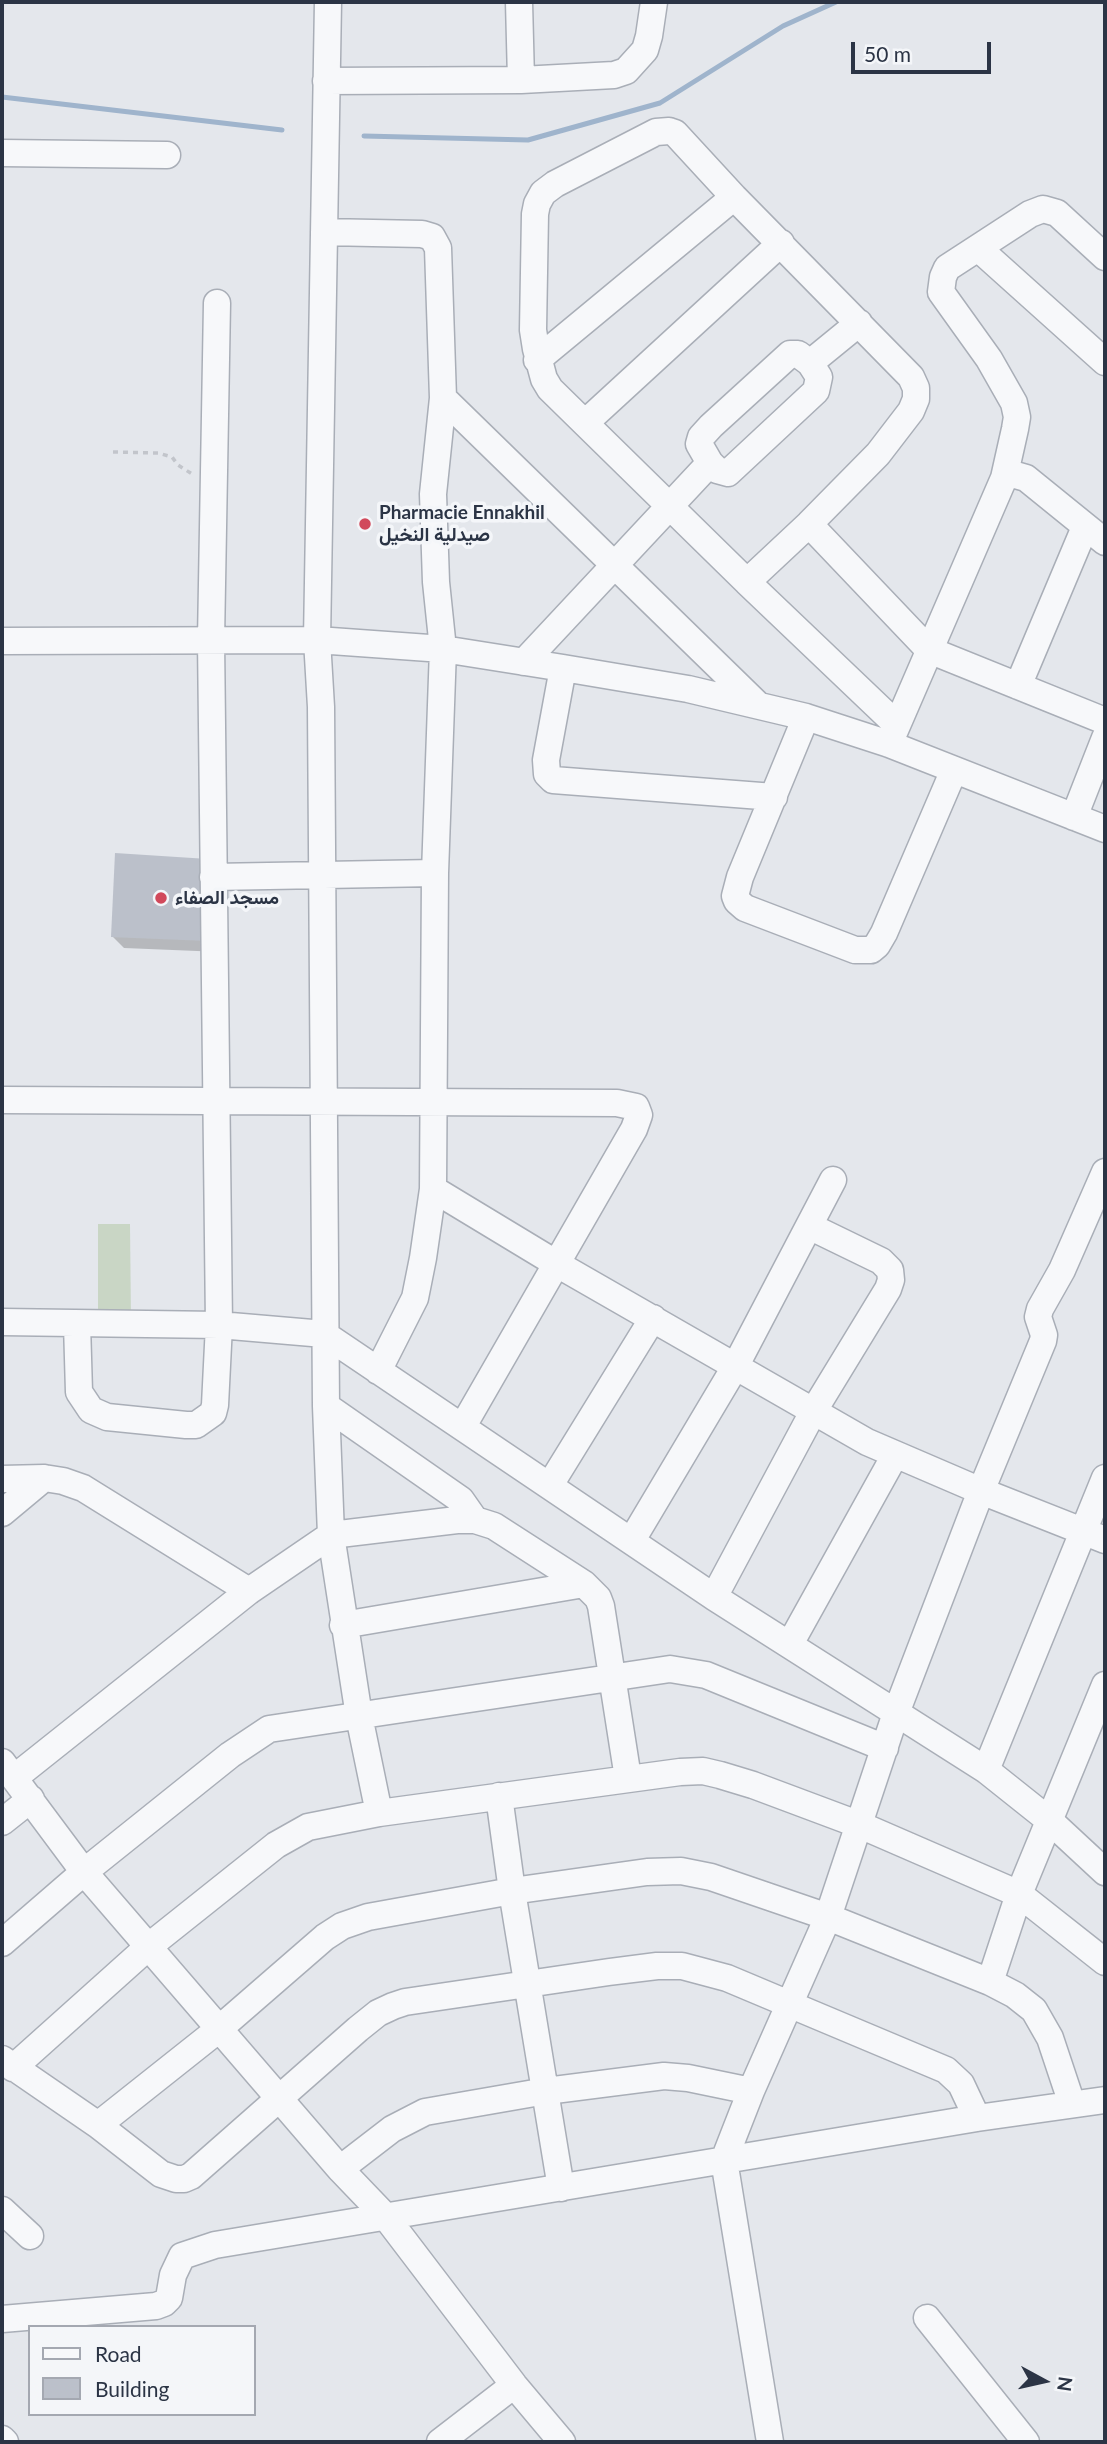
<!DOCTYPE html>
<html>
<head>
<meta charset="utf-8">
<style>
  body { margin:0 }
  #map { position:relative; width:1107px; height:2444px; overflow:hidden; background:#e4e7ec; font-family:Lato,sans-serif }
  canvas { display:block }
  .frame { position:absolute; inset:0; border:4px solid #2b3445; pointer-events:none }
  .legend { position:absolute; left:28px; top:2325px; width:228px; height:91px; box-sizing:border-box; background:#f4f6f9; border:2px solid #a4a8b1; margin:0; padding:9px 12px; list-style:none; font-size:21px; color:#2b3445 }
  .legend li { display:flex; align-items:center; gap:14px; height:35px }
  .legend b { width:35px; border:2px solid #a4a8b1 }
  .north { position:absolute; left:1009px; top:2346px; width:70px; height:70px; -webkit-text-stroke:5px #f4f6f9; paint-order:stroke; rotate:98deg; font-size:19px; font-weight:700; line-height:28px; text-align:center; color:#2b3445 }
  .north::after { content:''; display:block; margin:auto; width:24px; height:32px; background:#2b3445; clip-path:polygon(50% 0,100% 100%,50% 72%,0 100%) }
  .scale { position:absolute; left:851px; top:42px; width:140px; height:32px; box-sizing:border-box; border:4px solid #2b3445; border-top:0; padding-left:9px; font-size:21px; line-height:24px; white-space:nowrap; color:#2b3445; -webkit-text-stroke:5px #f4f6f9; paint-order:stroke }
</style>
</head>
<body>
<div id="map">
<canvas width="1107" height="2444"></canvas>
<div class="frame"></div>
<ul class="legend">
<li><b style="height:9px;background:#f7f8fa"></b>Road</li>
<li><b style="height:19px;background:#bbc0ca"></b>Building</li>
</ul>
<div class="north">N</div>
<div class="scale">50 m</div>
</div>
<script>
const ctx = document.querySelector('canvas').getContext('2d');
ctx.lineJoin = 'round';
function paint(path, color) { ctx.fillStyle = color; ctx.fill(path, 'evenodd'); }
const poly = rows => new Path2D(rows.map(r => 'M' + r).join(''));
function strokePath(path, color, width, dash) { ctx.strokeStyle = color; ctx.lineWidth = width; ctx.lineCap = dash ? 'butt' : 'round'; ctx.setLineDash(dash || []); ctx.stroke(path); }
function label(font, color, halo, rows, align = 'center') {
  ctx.font = font + ' Lato,Vazirmatn,sans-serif'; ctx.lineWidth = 7; ctx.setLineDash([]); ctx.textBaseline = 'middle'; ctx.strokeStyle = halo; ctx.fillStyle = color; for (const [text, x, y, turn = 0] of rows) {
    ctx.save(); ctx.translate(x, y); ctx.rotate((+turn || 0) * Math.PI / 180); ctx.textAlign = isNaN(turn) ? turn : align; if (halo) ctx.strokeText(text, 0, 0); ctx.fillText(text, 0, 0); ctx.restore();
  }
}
const green = poly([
  [98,1224,130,1224,131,1322,98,1322]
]);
const shadow = poly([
  [207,861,221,952,124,948,112,936]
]);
const stream = poly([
  [2,97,282,130],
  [364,136,528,140,660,103,783,26,836,2]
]);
const building = poly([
  [115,853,208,859,210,941,111,937]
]);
const path = poly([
  [113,452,158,453,172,457,178,465,192,474]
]);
const minor = poly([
  [328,2,317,640,321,707,326,1406,331,1535,359,1716,379,1813],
  [519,2,521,80],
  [326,81,521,80,614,75,626,71,645,50,649,36,654,2],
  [669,131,675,133,734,197,911,377,916,388,916,399,911,411,878,454,809,524,747,582,550,389,544,379,536,349,533,330,535,214,537,204,543,193,555,184,656,132,669,131],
  [2,153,167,155],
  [324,232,422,234,432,237,438,248,443,398,433,494,436,582,443,649,435,873],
  [978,248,1105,362],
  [537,360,734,197],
  [443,398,757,704],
  [585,423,781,243],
  [710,463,717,470,728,473,816,391,819,377,810,363],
  [1004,478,1015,429,1017,417,1014,403,989,359,941,292,943,277,947,268,1030,214,1043,209,1057,213,1105,257],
  [809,524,929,650,1105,721],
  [747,582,896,724],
  [2,641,317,640,443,649,563,668,688,689,806,717,889,744,1105,829],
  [524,662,710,463,699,444,701,437,711,426,790,354,798,354,810,363,859,323],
  [563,668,546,760,547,774,553,780,774,797],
  [1018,686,1085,527],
  [806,717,740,877,735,896,737,901,745,908,855,950,871,950,877,945,884,933,954,770],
  [889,744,1004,478,1012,474,1026,478,1105,542],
  [1074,817,1105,738],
  [213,877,435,873,433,1189,423,1258,415,1298,378,1371],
  [2,1100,617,1103,636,1107,639,1115,634,1129,463,1426],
  [433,1189,557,1264,867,1442,981,1491,1105,1540],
  [2,1322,219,1325,324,1334,714,1597,986,1770,1050,1821,1105,1872],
  [77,1324,79,1392,91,1410,107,1417,186,1425,196,1425,213,1413,215,1405,219,1325,211,640,217,303],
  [326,1406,461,1500,475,1520],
  [2,1479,44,1478,63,1481,83,1488,249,1591],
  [550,1485,653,1318],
  [2,1513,44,1478],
  [632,1540,735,1367,833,1180],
  [714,1597,813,1412,888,1289,891,1280,890,1270,881,1261,809,1226],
  [343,1625,584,1584],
  [790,1644,895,1455],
  [2,1762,84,1872,340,2169,386,2217,514,2385,562,2442],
  [986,1770,1105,1478],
  [14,1778,249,1591,331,1535,457,1520,475,1520,494,1526,584,1584,598,1598,601,1606,628,1778],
  [499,1796,512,1891,561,2188],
  [2,1822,31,1799],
  [2,1943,84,1872,230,1755,269,1729,670,1669,706,1675,885,1748],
  [990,1982,1015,1995,1034,2010,1050,2038,1072,2104],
  [2,2059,98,2125,161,2174,176,2179,184,2179,191,2176,358,2029,378,2013,393,2006,405,2002,609,1972,657,1966,682,1966,727,1978,946,2070,961,2084,977,2118],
  [13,2068,148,1947,276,1845,308,1827,379,1813,680,1772,703,1771,720,1775,753,1785,860,1825,1019,1894,1105,1962],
  [98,2125,219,2029,325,1937,342,1926,368,1917,512,1891,647,1872,681,1871,711,1877,828,1917,990,1982,1019,1894,1105,1685],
  [340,2169,392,2129,425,2112,546,2091,664,2076,688,2078,751,2091],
  [2,2210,30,2236],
  [927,2318,1026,2442],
  [2,2319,156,2306,164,2303,169,2298,173,2275,182,2256,215,2245,977,2118,1105,2100],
  [2,2439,5,2442],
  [440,2442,514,2385],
  [770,2442,724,2160,751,2091,828,1917,896,1713,981,1491,1043,1341,1044,1335,1038,1317,1040,1309,1062,1270,1105,1172]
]);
const markers = [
  [365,524,7,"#d1495b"],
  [161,898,7,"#d1495b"]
];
const poiNames = [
  ["Pharmacie Ennakhil",379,513],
  ["صيدلية النخيل",379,535],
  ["مسجد الصفاء",175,898]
];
paint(green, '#c9d6c5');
paint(shadow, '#0003');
strokePath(stream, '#9fb4cc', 5);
paint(building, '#bbc0ca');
strokePath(minor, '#a9aeb7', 29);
strokePath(path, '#c2c5cb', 3.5, [5, 5]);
strokePath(minor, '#f7f8fa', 26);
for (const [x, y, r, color] of markers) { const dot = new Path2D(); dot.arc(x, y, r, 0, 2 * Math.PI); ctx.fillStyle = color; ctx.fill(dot); strokePath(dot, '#f4f6f9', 2.5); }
label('bold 19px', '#2b3445', '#f4f6f9', poiNames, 'left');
</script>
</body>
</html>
